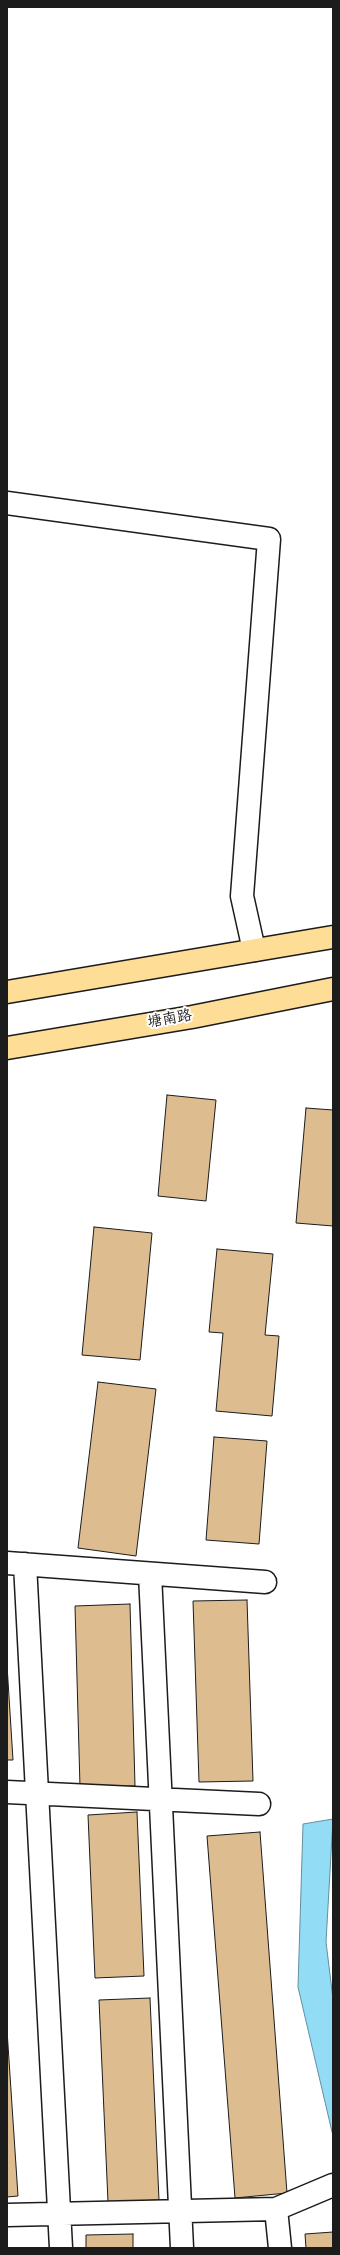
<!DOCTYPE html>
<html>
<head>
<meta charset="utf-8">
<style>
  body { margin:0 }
  #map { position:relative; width:340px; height:2255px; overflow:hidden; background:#fff; font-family:Dekko,sans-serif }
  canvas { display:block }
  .frame { position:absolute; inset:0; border:8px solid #1c1c1c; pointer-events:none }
</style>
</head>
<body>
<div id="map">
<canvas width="340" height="2255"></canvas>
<div class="frame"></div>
</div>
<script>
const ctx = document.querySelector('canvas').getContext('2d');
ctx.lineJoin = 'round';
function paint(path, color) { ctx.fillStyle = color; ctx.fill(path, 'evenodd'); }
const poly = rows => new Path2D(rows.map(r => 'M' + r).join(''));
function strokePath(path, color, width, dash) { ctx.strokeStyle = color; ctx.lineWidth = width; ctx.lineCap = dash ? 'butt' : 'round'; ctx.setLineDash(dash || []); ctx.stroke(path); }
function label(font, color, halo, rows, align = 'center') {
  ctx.font = font + ' Dekko,"LXGW WenKai TC",sans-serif'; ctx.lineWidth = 4; ctx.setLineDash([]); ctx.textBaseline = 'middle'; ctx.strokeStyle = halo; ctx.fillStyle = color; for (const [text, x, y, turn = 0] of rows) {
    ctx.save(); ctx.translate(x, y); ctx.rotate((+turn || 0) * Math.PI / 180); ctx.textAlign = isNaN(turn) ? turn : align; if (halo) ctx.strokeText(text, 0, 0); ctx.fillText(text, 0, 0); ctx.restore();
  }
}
const water = poly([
  [333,1819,326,1942,333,1999,333,2136,298,1987,303,1824,333,1819]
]);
const building = poly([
  [167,1095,216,1100,206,1201,158,1196,167,1095],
  [306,1108,333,1110,333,1226,296,1223,306,1108],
  [94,1227,152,1233,140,1360,82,1355,94,1227],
  [217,1249,273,1254,265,1335,279,1336,272,1416,216,1411,223,1333,209,1332,217,1249],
  [98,1382,156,1389,136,1556,78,1548,98,1382],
  [214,1437,267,1441,259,1544,206,1540,214,1437],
  [247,1600,253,1781,199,1782,193,1601,247,1600],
  [130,1604,135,1786,80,1787,75,1606,130,1604],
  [7,1665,13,1760,7,1760,7,1665],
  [137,1812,144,1976,95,1978,88,1815,137,1812],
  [260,1832,287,2193,235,2198,207,1836,260,1832],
  [150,1998,159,2200,108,2202,99,2000,150,1998],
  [7,2030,18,2196,7,2197,7,2030],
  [333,2232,333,2248,306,2248,305,2234,333,2232],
  [133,2234,133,2248,86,2248,86,2235,133,2234]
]);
const minor = poly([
  [7,503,269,539,242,896,254,950],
  [7,1563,265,1582],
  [25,1564,61,2248],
  [150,1574,182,2248],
  [7,1792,259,1804],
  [276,2209,280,2248],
  [7,2215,276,2209,333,2185]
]);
const major = poly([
  [7,992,333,937],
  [7,1048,192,1017,333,989]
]);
const streetNames = [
  ["塘南路",170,1021,-10]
];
paint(water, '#93dcf5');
strokePath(water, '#638f9e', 1);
paint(building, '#ddbd90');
strokePath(building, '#1c1c1c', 1);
strokePath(minor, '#1c1c1c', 25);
strokePath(major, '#1c1c1c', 25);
strokePath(minor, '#fff', 22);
strokePath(major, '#fedd96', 22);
label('15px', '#1c1c1c', '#fff', streetNames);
</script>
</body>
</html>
